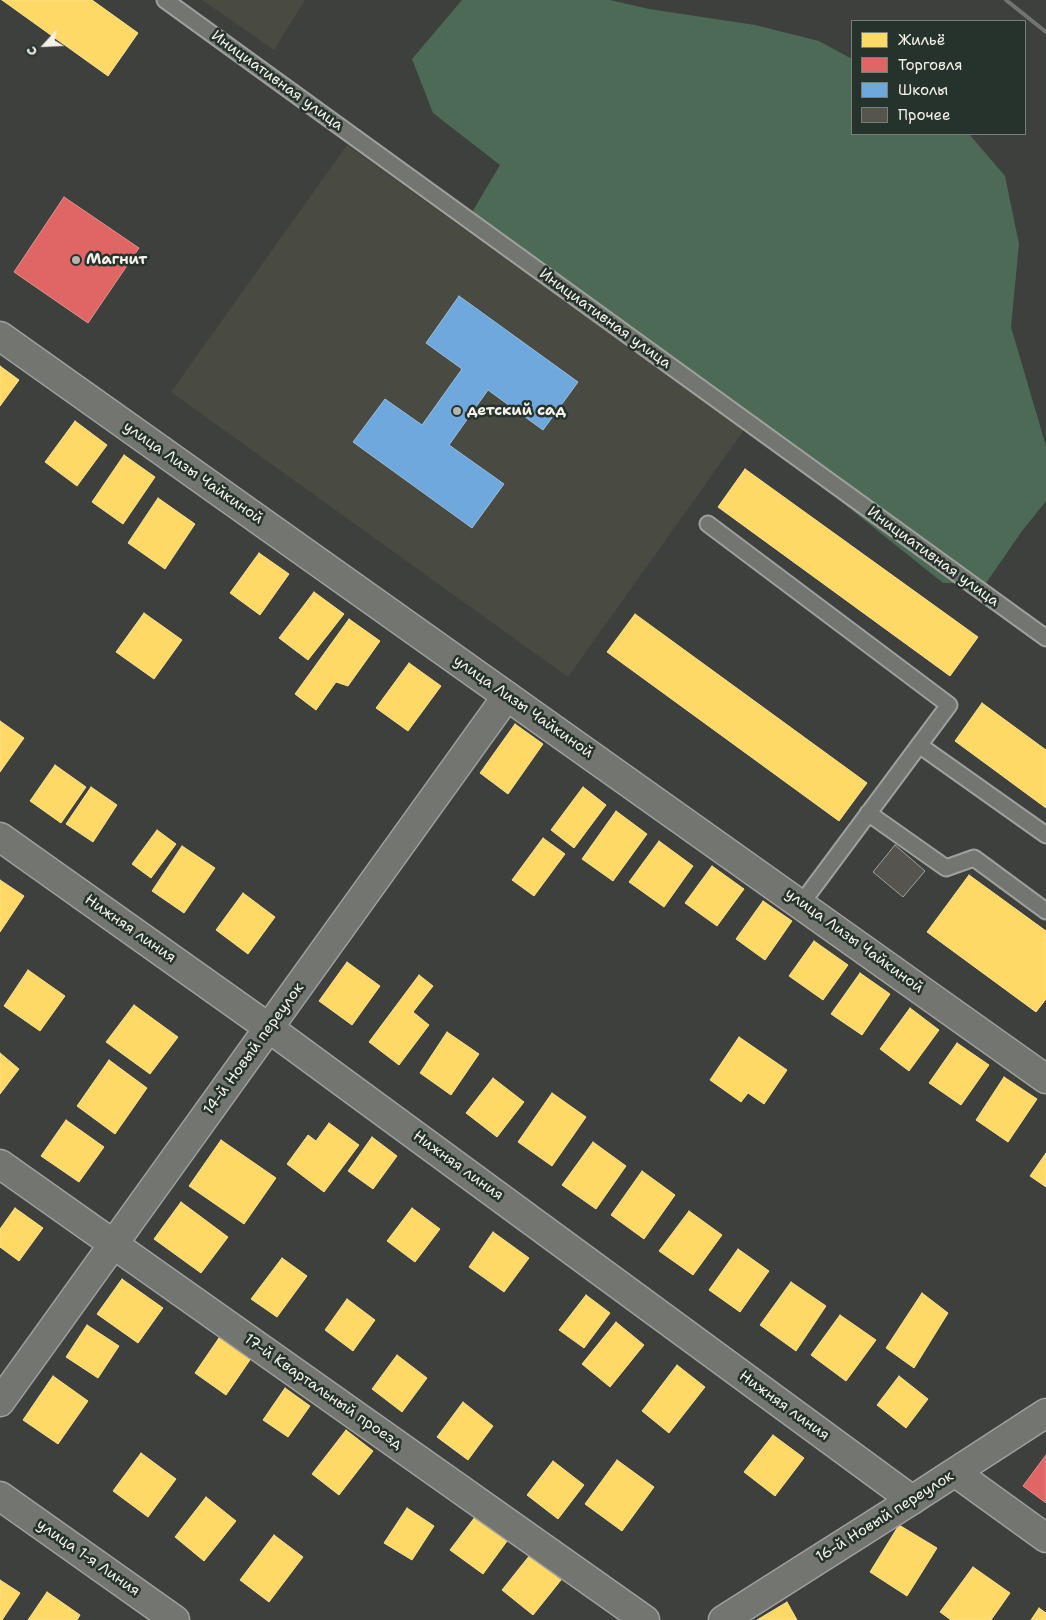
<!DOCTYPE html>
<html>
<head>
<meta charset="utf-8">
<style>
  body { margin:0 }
  #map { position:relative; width:1046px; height:1620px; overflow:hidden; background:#3d403c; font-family:"Shantell Sans",sans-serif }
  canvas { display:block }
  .legend { position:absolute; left:851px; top:20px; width:175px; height:115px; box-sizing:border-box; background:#26332d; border:1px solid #787f78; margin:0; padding:6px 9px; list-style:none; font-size:15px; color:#f4f1e8 }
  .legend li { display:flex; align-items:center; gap:10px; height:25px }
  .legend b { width:25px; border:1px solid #787f78 }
  .north { position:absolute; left:20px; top:20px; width:50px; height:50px; -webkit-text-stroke:4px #26332d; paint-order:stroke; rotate:245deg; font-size:14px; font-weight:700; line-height:20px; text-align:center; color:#f4f1e8 }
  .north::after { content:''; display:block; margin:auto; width:18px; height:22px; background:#f4f1e8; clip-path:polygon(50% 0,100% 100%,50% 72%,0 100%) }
</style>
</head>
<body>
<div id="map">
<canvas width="1046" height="1620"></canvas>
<ul class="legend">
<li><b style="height:14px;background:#ffd966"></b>Жильё</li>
<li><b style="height:14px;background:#e06666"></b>Торговля</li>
<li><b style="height:14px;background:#6fa8dc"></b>Школы</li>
<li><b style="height:14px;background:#55544f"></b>Прочее</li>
</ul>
<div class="north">С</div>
</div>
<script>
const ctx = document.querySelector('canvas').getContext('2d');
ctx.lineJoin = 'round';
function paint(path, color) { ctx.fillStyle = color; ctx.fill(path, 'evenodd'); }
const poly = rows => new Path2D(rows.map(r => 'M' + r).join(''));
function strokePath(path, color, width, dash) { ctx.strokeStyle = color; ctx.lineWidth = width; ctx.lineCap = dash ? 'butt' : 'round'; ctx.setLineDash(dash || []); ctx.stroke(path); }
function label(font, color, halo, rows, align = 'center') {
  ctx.font = font + ' "Shantell Sans",sans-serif'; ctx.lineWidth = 5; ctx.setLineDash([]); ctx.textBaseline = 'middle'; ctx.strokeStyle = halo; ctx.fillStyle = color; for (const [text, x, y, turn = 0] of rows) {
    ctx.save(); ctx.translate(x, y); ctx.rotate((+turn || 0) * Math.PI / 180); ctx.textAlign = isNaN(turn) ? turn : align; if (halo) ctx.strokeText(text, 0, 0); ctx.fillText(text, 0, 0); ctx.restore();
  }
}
const built = poly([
  [202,0,305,0,274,50],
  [347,145,744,430,568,677,171,392]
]);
const green = poly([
  [462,0,610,0,649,9,755,25,819,41,852,59,852,134,969,134,1005,176,1019,244,1011,327,1046,446,1046,501,1022,531,986,583,943,583,693,383,468,219,500,165,433,113,412,59]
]);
const homes = poly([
  [2,0,92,0,138,33,108,76,2,0],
  [0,366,19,380,0,406,0,366],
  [75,421,107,445,77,486,45,462,75,421],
  [124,455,155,477,123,524,92,502,124,455],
  [745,469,978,637,950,676,718,507,745,469],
  [158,498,195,524,165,569,128,543,158,498],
  [259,553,289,574,260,615,230,593,259,553],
  [314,592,344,614,308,660,279,638,314,592],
  [144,613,182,640,154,679,116,652,144,613],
  [635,614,867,783,839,821,607,652,635,614],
  [349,619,380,641,348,686,336,682,316,710,295,694,349,619],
  [409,663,441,686,408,731,376,708,409,663],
  [982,703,1046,750,1046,808,955,741,982,703],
  [0,721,24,738,0,772,0,721],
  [515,724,543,744,508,794,480,773,515,724],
  [55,765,86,787,61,823,30,801,55,765],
  [91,787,117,805,93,842,66,824,91,787],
  [583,787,606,805,574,848,551,830,583,787],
  [616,811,647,834,613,881,582,859,616,811],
  [157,830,176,844,151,878,132,864,157,830],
  [543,838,565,854,534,896,512,880,543,838],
  [659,841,693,866,664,907,629,882,659,841],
  [182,846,215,868,184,913,152,891,182,846],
  [712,866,744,889,717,926,685,903,712,866],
  [969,875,1046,931,1046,999,1036,1012,927,932,969,875],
  [0,880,24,896,0,932,0,880],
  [243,893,275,917,248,954,216,930,243,893],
  [763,901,792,921,765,960,736,939,763,901],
  [814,941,848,965,823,1000,789,976,814,941],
  [347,962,380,986,352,1025,319,1001,347,962],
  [28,970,65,996,40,1031,4,1006,28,970],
  [860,973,890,994,862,1035,831,1014,860,973],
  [419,975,433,986,413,1012,429,1025,399,1065,369,1042,419,975],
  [134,1005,178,1037,150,1074,106,1042,134,1005],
  [910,1008,939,1030,909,1071,880,1049,910,1008],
  [447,1032,479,1054,451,1095,420,1073,447,1032],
  [739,1037,787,1070,764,1104,748,1093,741,1102,710,1080,739,1037],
  [957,1043,989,1065,961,1105,929,1083,957,1043],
  [0,1053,19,1069,0,1094,0,1053],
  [109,1060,147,1088,115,1134,77,1106,109,1060],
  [1004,1077,1037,1099,1008,1142,976,1120,1004,1077],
  [493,1078,524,1102,497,1137,466,1113,493,1078],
  [552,1093,586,1117,552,1166,518,1142,552,1093],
  [66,1120,104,1147,79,1182,41,1156,66,1120],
  [329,1123,359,1145,324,1192,287,1164,308,1135,316,1141,329,1123],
  [372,1137,397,1156,373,1189,348,1171,372,1137],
  [221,1140,276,1178,244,1224,189,1186,221,1140],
  [593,1142,626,1166,596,1209,562,1185,593,1142],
  [1046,1153,1046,1187,1030,1176,1046,1153],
  [642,1171,675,1195,644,1239,611,1215,642,1171],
  [181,1202,228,1237,201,1273,154,1239,181,1202],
  [15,1208,43,1228,19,1261,0,1247,0,1229,15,1208],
  [412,1208,440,1229,415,1262,387,1241,412,1208],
  [689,1211,722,1235,693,1275,659,1251,689,1211],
  [493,1232,529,1258,504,1292,469,1267,493,1232],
  [738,1249,769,1271,740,1312,709,1290,738,1249],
  [282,1258,307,1276,277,1317,251,1299,282,1258],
  [122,1279,163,1308,138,1343,97,1314,122,1279],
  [791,1282,826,1306,796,1351,760,1325,791,1282],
  [922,1293,948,1313,914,1368,886,1348,922,1293],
  [586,1295,610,1313,584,1348,559,1330,586,1295],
  [347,1299,375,1320,353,1351,325,1330,347,1299],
  [840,1315,876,1340,846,1381,811,1355,840,1315],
  [616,1322,644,1345,610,1387,582,1364,616,1322],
  [87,1325,119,1346,98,1378,66,1357,87,1325],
  [221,1335,252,1357,226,1395,195,1373,221,1335],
  [397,1355,427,1378,402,1412,372,1389,397,1355],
  [677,1365,705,1387,669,1433,642,1411,677,1365],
  [53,1376,88,1401,58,1444,23,1420,53,1376],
  [899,1376,928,1399,906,1428,877,1405,899,1376],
  [285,1388,310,1406,288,1437,263,1420,285,1388],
  [463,1402,493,1426,468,1460,437,1437,463,1402],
  [346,1430,373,1451,339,1495,312,1474,346,1430],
  [773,1435,804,1458,775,1496,744,1472,773,1435],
  [141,1453,176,1479,148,1517,113,1491,141,1453],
  [617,1460,654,1487,622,1531,585,1504,617,1460],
  [553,1461,584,1485,558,1519,527,1495,553,1461],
  [206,1497,236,1521,204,1561,175,1537,206,1497],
  [407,1508,434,1526,412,1560,384,1543,407,1508],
  [478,1513,510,1537,483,1574,450,1550,478,1513],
  [899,1525,937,1548,907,1596,870,1572,899,1525],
  [274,1535,303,1557,269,1602,240,1580,274,1535],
  [530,1555,561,1580,533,1615,502,1590,530,1555],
  [973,1567,1010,1593,991,1620,951,1620,940,1612,973,1567],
  [0,1580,20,1593,2,1620,0,1620,0,1580],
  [47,1592,80,1615,77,1620,28,1620,47,1592],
  [787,1602,797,1620,757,1620,787,1602],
  [1039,1608,1046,1613,1046,1620,1031,1620,1039,1608]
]);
const shops = poly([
  [64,197,139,248,88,323,14,272,64,197],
  [1046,1455,1046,1503,1023,1486,1046,1455]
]);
const schools = poly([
  [459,296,578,382,543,430,488,390,449,445,504,484,472,528,353,442,385,399,422,425,462,369,426,343,459,296]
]);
const building = poly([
  [895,845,925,871,903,897,873,872,895,845]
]);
const lane = poly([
  [165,0,1046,638],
  [708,524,949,705,801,904],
  [919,745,1046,835],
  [868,813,946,868,974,858,1046,911]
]);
const street = poly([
  [0,837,269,1028,912,1500],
  [0,1164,645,1620],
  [0,1402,507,696],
  [956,1473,1046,1538],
  [0,1496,175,1620]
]);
const secondary = poly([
  [0,336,1046,1079],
  [723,1620,912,1500,1046,1413]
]);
const rail = poly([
  [1006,0,1046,32]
]);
const markers = [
  [76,260,5,"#b4b3ac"],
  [457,411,5,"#b4b3ac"]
];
const streetNames = [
  ["Инициативная улица",277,81,36],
  ["Инициативная улица",605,319,36],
  ["улица Лизы Чайкиной",193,473,35],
  ["Инициативная улица",933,557,36],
  ["улица Лизы Чайкиной",523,707,35],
  ["Нижняя линия",130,929,35],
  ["улица Лизы Чайкиной",854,941,36],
  ["14-й Новый переулок",254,1049,-54],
  ["Нижняя линия",458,1166,36],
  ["17-й Квартальный проезд",323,1392,35],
  ["Нижняя линия",784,1406,36],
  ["16-й Новый переулок",885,1517,-32],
  ["улица 1-я Линия",88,1558,35]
];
const poiNames = [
  ["Магнит",86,260],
  ["детский сад",467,411]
];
paint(built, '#494a42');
paint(green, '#4d6a56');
paint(homes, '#ffd966');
strokePath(homes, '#fce08d', 1);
paint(shops, '#e06666');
strokePath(shops, '#e6908d', 1);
paint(schools, '#6fa8dc');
strokePath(schools, '#97bee0', 1);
paint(building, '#55544f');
strokePath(building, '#9fa09d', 1);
strokePath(lane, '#9fa09d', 19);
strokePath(street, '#9fa09d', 31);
strokePath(secondary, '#9fa09d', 31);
strokePath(lane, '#737570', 15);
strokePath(street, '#737570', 28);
strokePath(secondary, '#737570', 28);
strokePath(rail, '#717471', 4);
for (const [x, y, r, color] of markers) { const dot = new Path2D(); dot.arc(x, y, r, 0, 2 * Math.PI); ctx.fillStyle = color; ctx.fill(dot); strokePath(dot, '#26332d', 2); }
label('15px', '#f4f1e8', '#26332d', streetNames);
label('bold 15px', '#f4f1e8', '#26332d', poiNames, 'left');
</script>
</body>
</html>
